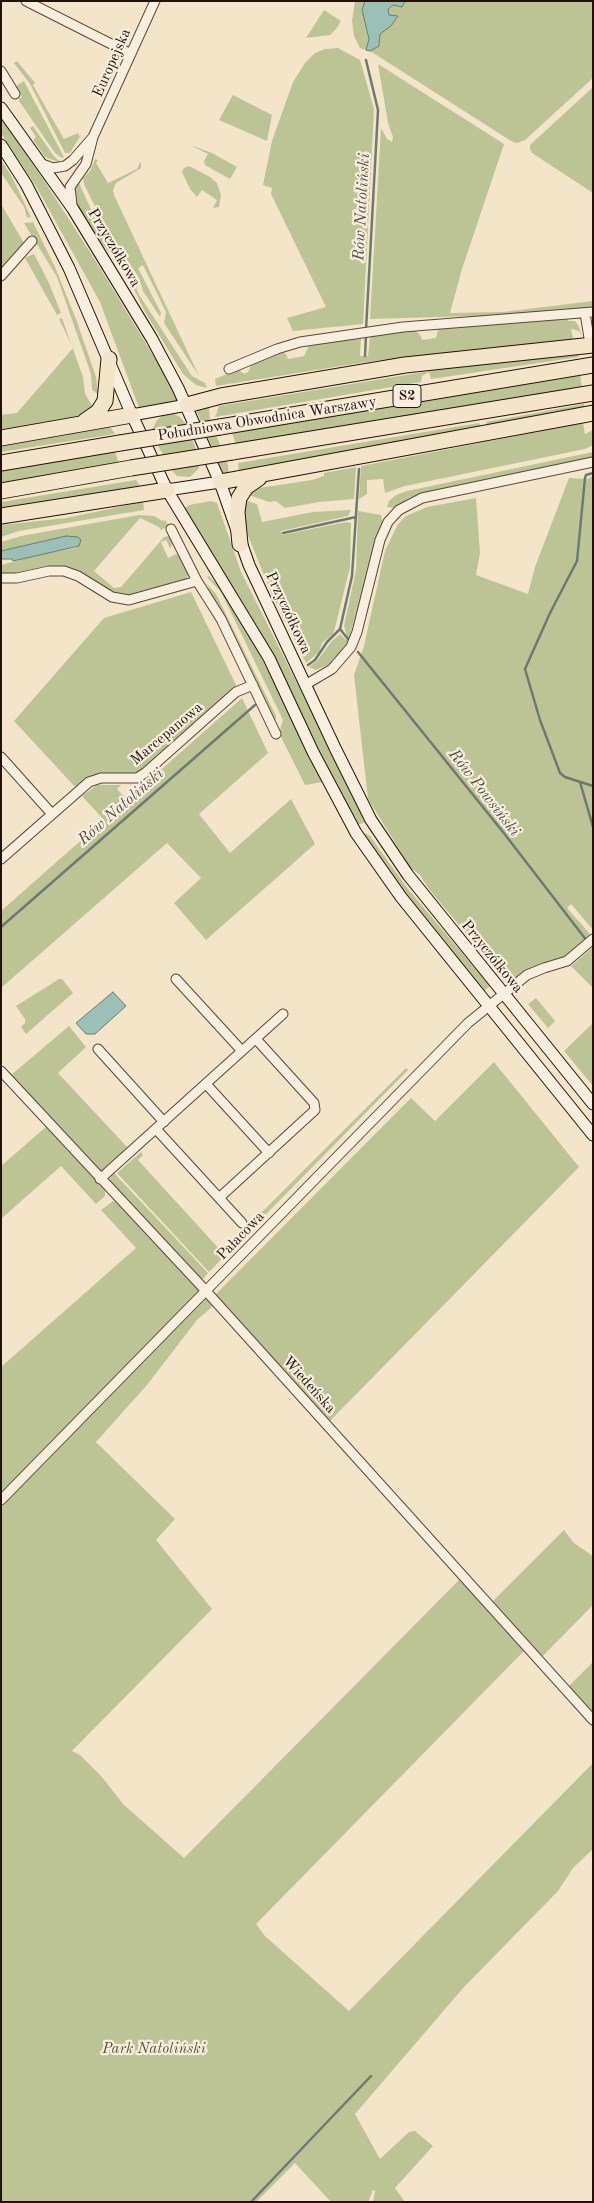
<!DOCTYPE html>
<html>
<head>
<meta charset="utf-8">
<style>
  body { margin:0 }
  #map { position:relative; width:594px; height:2203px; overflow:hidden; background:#f4e5ca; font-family:"Old Standard TT",serif }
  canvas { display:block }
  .frame { position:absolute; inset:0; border:2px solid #23120a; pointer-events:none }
</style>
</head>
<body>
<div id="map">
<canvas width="594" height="2203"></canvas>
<div class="frame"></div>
</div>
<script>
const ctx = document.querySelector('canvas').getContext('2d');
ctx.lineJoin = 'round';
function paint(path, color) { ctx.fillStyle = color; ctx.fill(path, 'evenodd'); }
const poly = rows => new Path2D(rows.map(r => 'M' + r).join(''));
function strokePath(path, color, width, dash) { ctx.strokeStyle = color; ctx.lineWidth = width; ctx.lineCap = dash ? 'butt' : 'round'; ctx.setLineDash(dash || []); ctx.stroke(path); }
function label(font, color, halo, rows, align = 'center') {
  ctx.font = font + ' "Old Standard TT",serif'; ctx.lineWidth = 4.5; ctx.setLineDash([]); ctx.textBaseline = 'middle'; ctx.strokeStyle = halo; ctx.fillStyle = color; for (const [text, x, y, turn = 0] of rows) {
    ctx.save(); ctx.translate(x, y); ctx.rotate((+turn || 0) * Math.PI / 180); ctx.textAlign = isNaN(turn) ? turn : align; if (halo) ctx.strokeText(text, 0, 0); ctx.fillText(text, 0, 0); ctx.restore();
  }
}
const green = poly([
  [355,1,365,1,362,10,369,39,366,50,360,48,354,36,352,21],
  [405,1,593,1,593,78,525,140,517,143,511,141,370,51,380,45,380,34,391,26,398,16,389,15,388,9,393,5,402,7],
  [324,10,341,21,336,29,330,35,306,38],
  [338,48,360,60,374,109,363,324,293,331,287,318,326,307,271,194,272,188,263,185,272,141,293,82,305,63,315,53,325,49],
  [17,61,35,83,33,85,64,139,78,133,79,136,81,135,70,153,65,153,30,84,14,63],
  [378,64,504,144,462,269,450,313,503,312,593,301,593,307,508,315,370,319,381,128,387,139,392,142,393,137,388,123],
  [24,81,28,89,64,157,62,158,55,153,19,101,19,99,22,97,16,86],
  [593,87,593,193,532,153,530,149,530,145],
  [233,95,272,115,267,141,219,120],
  [1,118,43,179,97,263,167,378,179,401,139,408,100,302,37,188,1,133],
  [33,126,53,155,61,163,45,157,33,140,36,137,30,128],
  [190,145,212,153,237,167,230,179,205,165,204,161,208,154],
  [95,159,98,160,96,163,108,183,137,169,141,161,141,168,116,183,113,190,114,195,199,376,164,323,166,312,143,265,138,268,161,313,160,317,143,291,139,278,102,221,84,184,83,178,90,171],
  [1,160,12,177,31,217,27,218,24,207,1,173],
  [189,166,210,177,217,183,221,195,219,207,213,208,217,200,202,190,197,197,190,189,182,172,184,168],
  [78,181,97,222,119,256,116,260,102,244,76,203,74,189],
  [1,204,24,243,1,270],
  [33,222,55,267,76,319,96,377,98,394,92,390,91,374,57,277,24,223],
  [34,254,49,283,61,313,57,315,25,258],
  [130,281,134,281,138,293,192,376,205,383,207,388,196,385,183,374,145,312],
  [62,318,83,377,85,394,91,404,94,405,79,416,1,429,1,415,17,413,73,348,59,319],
  [568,318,568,321,575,321,578,325,582,336,579,331,571,329,573,339,373,361,216,386,215,379,238,369,244,374,248,372,252,363,281,352,286,354,288,359,304,356,309,346,322,343,361,337,360,356,368,356,370,336,415,330,420,335,422,340,436,338,438,330,441,327],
  [576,352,579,357,431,379,429,372,422,376,421,382,215,417,219,406,466,365],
  [580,374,582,387,236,444,231,431],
  [584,404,585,408,239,474,238,463,479,423,481,426,487,427,486,422],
  [209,407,210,420,228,465,229,476,224,476,197,412,197,409],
  [174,414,180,417,186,424,198,454,199,468,190,477,177,476,170,468,151,432,157,420,162,416],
  [583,423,585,434,593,430,593,445,585,449,405,486,385,493,383,479,367,480,367,494,359,499,361,466],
  [109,425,115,434,1,452,1,443],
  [115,452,119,463,1,483,1,471],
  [593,452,593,458,422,494,409,498,395,508,387,507,389,501,396,495,407,491],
  [356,467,354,499,319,502,285,508,276,501,269,502,249,495,259,488,312,480,324,476,324,473],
  [593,475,593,930,571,904,567,908,590,934,557,963,509,985,428,888,420,875,410,867,368,799,354,675,364,646,385,551,398,524,406,516,427,507,476,498,480,553,476,575,528,594,535,567,569,478,588,479],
  [136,480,140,486,1,510,1,502],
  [211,501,217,503,241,572,367,822,356,825,259,629,184,509,189,505],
  [248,501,257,504,262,522,313,512,351,510,348,516,281,531,282,535,346,522,351,523,350,567,335,628,333,634,322,643,319,652,306,663,272,595,247,533,241,515,245,503],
  [143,502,144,510,19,531,1,537,1,525,66,518],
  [358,511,381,515,383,524,378,534,347,646,334,662,316,670,309,667,317,661,331,642,340,634,346,640,348,639,344,626,356,570],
  [139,515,154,516,163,521,165,520,169,526,161,530,159,527,140,518,94,571,114,588,121,587,164,537,169,536,172,538,173,542,171,547,170,548,166,540,161,542,168,558,176,554,181,556,188,571,188,576,184,582,131,596,112,592,65,566,46,566,10,574,1,573,1,565,42,554,76,548,74,536,66,536,1,551,1,542,21,536],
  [209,576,223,591,255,645,323,782,305,785,279,733,283,720,221,592,207,577],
  [206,583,216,594,276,716,275,725,206,590,209,588],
  [191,592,237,687,137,774,94,775,76,788,14,721,104,618],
  [242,698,268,753,199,814,230,853,291,799,315,844,206,940,174,903,201,878,167,843,1,988,1,911,104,820,82,796,97,785,121,785,117,789,127,800],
  [365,833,370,836,408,889,490,986,484,991,405,895,364,836],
  [593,947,593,988,571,966],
  [59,979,62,979,73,993,26,1034,21,1027,25,1023,25,1019,16,1006],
  [536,998,555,1021,548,1028,528,1004],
  [593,1023,593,1086,564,1051],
  [69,1026,86,1047,58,1073,129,1149,103,1172,99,1171,11,1075],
  [494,1062,579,1167,328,1423,214,1296,411,1098,435,1121],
  [406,1068,408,1070,209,1272,117,1173,141,1152,143,1155,138,1160,222,1252],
  [47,1126,105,1190,105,1196,96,1204,61,1166,1,1219,1,1166],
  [114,1173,208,1273,201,1281,110,1184,110,1178],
  [113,1201,116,1202,200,1292,1,1494,1,1367,136,1248,101,1210],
  [205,1297,213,1306,197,1320,147,1385,96,1442,175,1519,156,1540,212,1609,72,1751,80,1755,102,1777,123,1804,184,1858,461,1578,524,1651,256,1924,265,1936,349,2011,593,1763,593,1849,573,1868,558,1891,464,1987,355,2114,380,2159,409,2132,415,2131,433,2146,395,2188,405,2202,373,2202,375,2191,373,2190,368,2202,331,2202,295,2163,256,2202,1,2202,1,1505],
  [564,1530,574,1543,593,1556,593,1605,542,1657,492,1602],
  [593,1662,593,1712,569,1686]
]);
const water = poly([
  [365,1,405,1,402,7,393,5,388,9,389,15,398,16,391,26,380,34,379,46,370,51,366,50,369,39,362,10,365,1],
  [66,536,78,537,81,540,79,546,13,561,12,559,1,559,1,551,66,536],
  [113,992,126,1006,95,1034,86,1034,76,1023,113,992]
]);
const stream = poly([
  [366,60,378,110,366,330],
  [365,356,366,335],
  [593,473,586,475,585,478,577,561,550,613,525,669,540,720,560,773,565,777,593,786],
  [283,533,356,517],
  [340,629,348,639],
  [358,652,503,832,587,941],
  [308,665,315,660,327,642,340,629,352,576,359,469],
  [580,782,593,827],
  [1,927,255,705],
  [251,2202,371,2076]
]);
const street = poly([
  [26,1,131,54],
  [1,71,15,94],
  [42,164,53,168,65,166,73,160,93,137,155,1],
  [72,205,70,187,86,164,93,137],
  [1,276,32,241],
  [585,313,589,338],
  [229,369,277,349,300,342,403,327,593,312],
  [171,529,197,581,221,619,276,734],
  [1,578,17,578,49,571,64,571,78,576,112,597,129,600,197,581],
  [305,685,332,669,351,647,357,632,380,540,388,522,399,510,422,498,593,462],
  [1,757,52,814],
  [1,859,89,782,101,778,137,778,145,773,236,692,253,685],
  [176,979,242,1051],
  [98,1049,164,1122],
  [1,1071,206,1291,593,1720],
  [206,1084,269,1153],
  [156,1129,242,1223],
  [100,1179,283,1014],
  [219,1198,315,1110,314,1103,256,1039],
  [1,1500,468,1023,527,975,544,968,567,961,593,939]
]);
const secondary = poly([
  [1,108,73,209,152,339,178,388,220,482,249,565,336,750,371,820,408,875,593,1104],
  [1,145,26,184,69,268,132,415,167,490,269,658,313,752,356,833,401,897,593,1135],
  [132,415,187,405],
  [167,490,220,482]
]);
const highway = poly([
  [187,405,221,396,405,365,593,345],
  [85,421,98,412,105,401,109,359],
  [220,427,593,365],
  [1,438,132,415],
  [232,452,593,393],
  [1,463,120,443],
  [220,482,593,413],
  [1,491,131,468],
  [1,516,167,490],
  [240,544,237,512,239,498,246,487,259,478]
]);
const highwayBridge = poly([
  [120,443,220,427],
  [131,468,232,452]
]);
const shields = [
  [407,396,28]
];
const shieldNames = [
  ["S2",407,396]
];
const streetNames = [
  ["Europejska",112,63,-66],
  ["Przyczółkowa",114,248,59],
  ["Południowa Obwodnica Warszawy",267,419,-9],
  ["Przyczółkowa",288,613,65],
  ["Marcepanowa",167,734,-40],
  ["Przyczółkowa",492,957,51],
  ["Pałacowa",241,1236,-46],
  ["Wiedeńska",309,1385,48]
];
const parkNames = [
  ["Park Natoliński",154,2049]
];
const waterNames = [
  ["Rów Natoliński",362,207,-87],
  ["Rów Powsiński",484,793,52],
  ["Rów Natoliński",121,807,-41]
];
paint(green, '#bcc496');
paint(water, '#9cbfb7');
strokePath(water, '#6c7a72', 1);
strokePath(stream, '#6c7a72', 2.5);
strokePath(street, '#57473a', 11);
strokePath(secondary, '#23120a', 13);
strokePath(highway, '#23120a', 17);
strokePath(street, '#f8eedd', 9);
strokePath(secondary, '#f8eedd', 11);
strokePath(highway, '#f4e5ca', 15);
strokePath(highwayBridge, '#23120a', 17, []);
strokePath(highwayBridge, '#f4e5ca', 15);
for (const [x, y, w] of shields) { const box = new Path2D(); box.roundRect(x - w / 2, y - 11.5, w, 23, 4); ctx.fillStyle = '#f8eedd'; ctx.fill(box); strokePath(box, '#23120a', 1); }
label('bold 14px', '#23120a', null, shieldNames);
label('15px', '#23120a', '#f8eedd', streetNames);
label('italic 15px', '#59503b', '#f8eedd', parkNames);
label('italic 16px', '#4d4f47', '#f8eedd', waterNames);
</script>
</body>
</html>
